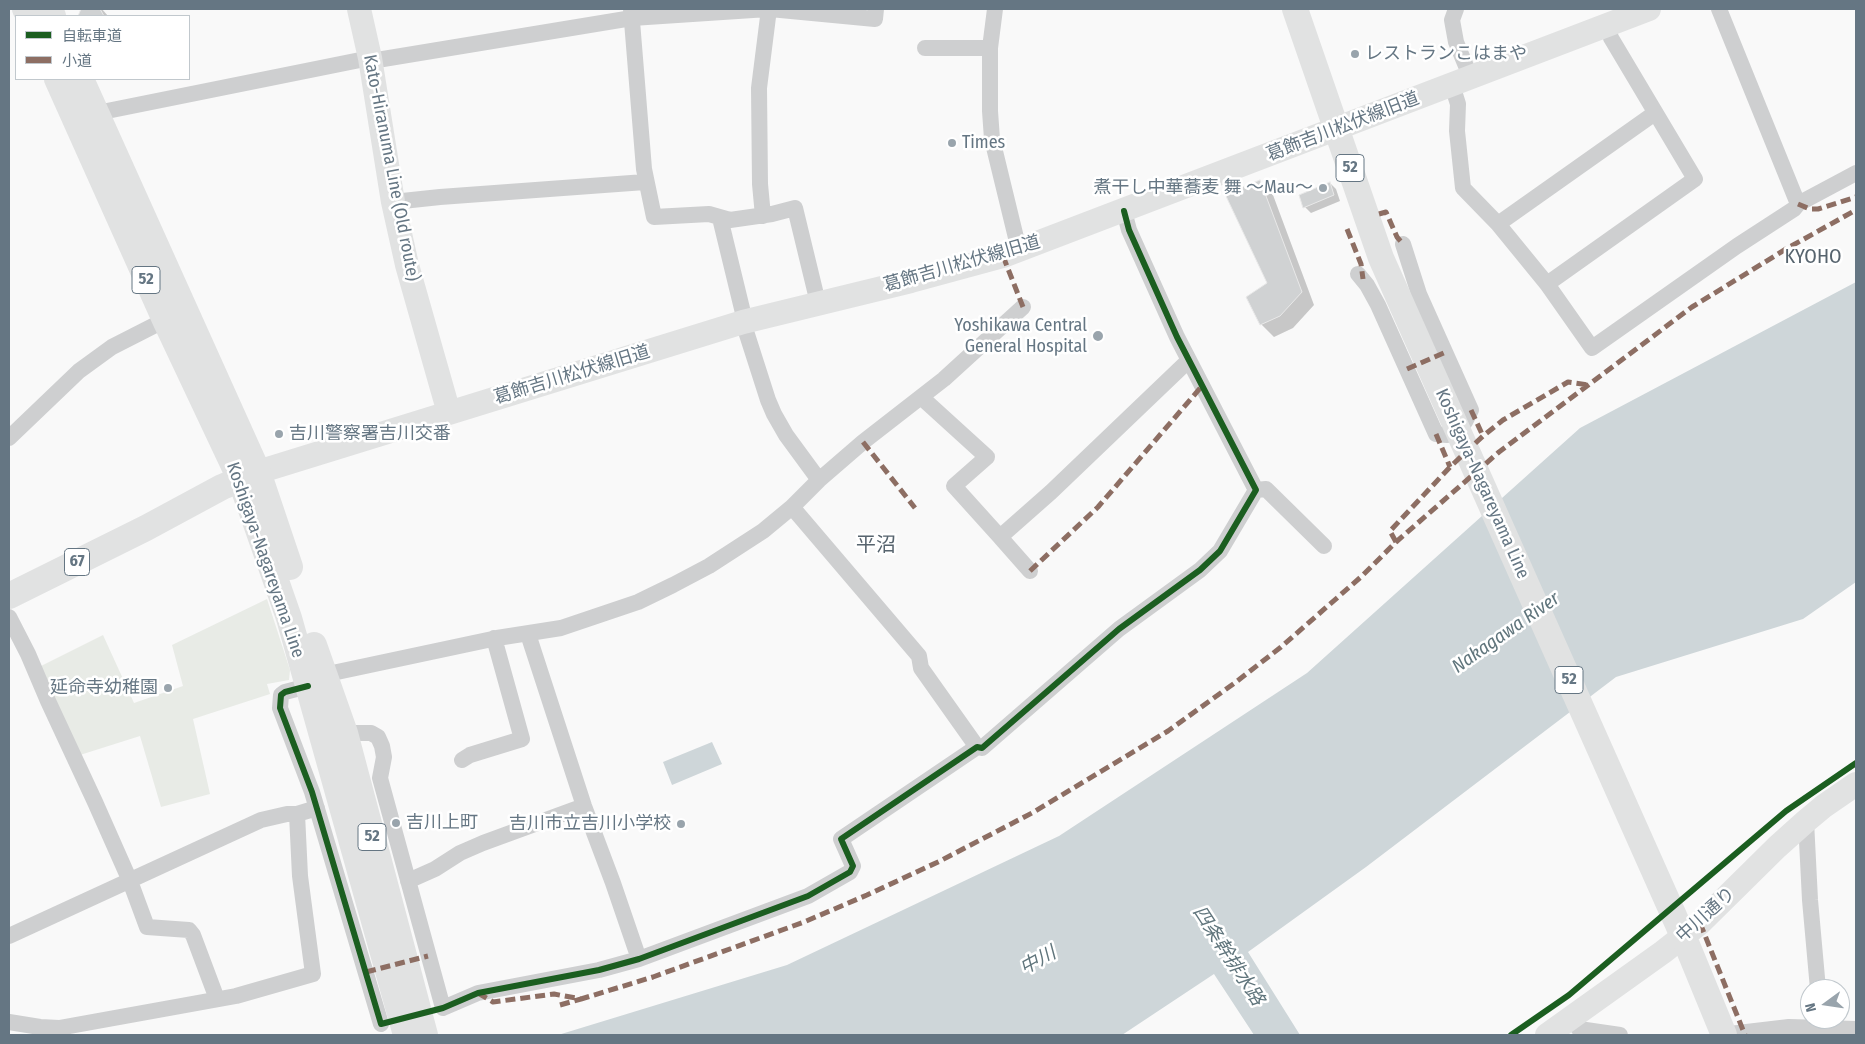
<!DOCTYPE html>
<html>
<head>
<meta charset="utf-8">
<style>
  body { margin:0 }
  #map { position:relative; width:1865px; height:1044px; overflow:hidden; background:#f9f9f9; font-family:"Fira Sans Condensed","Noto Sans JP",sans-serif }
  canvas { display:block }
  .frame { position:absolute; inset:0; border:10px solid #657683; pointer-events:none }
  .legend { position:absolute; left:15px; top:15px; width:175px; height:65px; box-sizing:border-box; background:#fff; border:1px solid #c1c8cd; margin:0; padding:6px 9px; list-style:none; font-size:15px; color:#657683 }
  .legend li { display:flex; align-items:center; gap:10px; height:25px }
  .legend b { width:25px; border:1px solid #c1c8cd }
  .north { position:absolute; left:1800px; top:979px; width:50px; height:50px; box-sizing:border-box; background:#fff; border:1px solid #c1c8cd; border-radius:50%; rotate:256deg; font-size:14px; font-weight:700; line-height:20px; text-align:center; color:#657683 }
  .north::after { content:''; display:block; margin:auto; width:18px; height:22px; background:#99a4ac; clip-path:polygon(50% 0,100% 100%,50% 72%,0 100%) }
</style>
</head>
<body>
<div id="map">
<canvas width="1865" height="1044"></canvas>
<div class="frame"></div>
<ul class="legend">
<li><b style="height:6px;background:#1b5e20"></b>自転車道</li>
<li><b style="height:6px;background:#8d6e63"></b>小道</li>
</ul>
<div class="north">N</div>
</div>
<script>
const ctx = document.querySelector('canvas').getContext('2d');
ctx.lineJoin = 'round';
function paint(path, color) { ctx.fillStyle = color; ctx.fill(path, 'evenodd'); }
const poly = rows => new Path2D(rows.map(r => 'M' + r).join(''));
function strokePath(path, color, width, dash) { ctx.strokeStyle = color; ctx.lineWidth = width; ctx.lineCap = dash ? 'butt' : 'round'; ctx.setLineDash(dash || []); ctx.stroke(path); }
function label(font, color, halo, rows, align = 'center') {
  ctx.font = font + ' "Fira Sans Condensed","Noto Sans JP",sans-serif'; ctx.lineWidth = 5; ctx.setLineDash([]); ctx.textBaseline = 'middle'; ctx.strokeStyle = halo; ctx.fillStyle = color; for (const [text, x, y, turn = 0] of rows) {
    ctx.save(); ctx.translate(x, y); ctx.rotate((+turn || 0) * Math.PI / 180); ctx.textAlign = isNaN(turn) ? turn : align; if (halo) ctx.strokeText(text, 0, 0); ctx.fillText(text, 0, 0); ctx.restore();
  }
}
const green = poly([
  [267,599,290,670,289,680,267,684,270,694,193,719,210,794,161,807,140,736,80,755,39,667,103,635,134,703,183,686,172,645]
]);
const water = poly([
  [1856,282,1856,582,1803,619,1616,677,1366,867,1248,952,1300,1035,1254,1035,1214,974,1122,1035,558,1035,787,965,1059,836,1307,673,1580,428],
  [712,742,722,764,672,785,663,762]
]);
const shadow = poly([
  [85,9,102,9,108,16,79,16,82,10],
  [1260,182,1273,195,1314,305,1293,328,1274,337,1261,324,1268,283],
  [1330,183,1336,189,1340,201,1311,213,1305,207]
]);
const building = poly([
  [81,9,100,9,104,16,78,16,81,9],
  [1260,180,1302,292,1280,316,1260,325,1246,297,1267,283,1225,194,1260,180],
  [1330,182,1334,195,1303,208,1299,195,1330,182]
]);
const street = poly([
  [631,9,644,169,654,217,709,214,730,220,772,214,795,208,818,303],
  [770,9,875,19,876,9],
  [995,9,990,48,990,111,992,139,1019,250],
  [1456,9,1452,20,1456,42,1471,78],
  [925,48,990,48],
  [371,61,632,18,768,9],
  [1452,85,1458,104,1457,131,1463,188,1498,224,1547,284,1592,348,1737,246,1794,209,1798,204,1719,9],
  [97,113,370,58],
  [393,202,440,197,645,182],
  [1798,204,1856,173],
  [763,216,760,184,759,88,769,9],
  [720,218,745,321],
  [1498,224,1655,113],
  [1358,274,1367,285,1378,305,1436,434,1447,435,1465,422,1471,410,1419,294,1403,244],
  [1547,284,1695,179,1611,38,1607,25],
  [743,322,768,400,774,414,786,435,819,480],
  [921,397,987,457,954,486,1000,537],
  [9,438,79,371,112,347,165,320],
  [1256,490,1266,489,1324,546],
  [792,507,919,656,921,668,977,747],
  [1030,571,1000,537,1051,492,1189,360],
  [9,617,28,654,48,701,95,802,130,881,147,927,189,930,193,935,217,999],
  [528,634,584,806,613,883,639,959],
  [323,675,497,638,561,628,638,602,673,585,709,566,763,531,792,507,819,480,863,442,944,379,1023,307],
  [308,686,285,692,281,695,280,708,312,792,381,1024],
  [345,733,371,733,378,737,382,746,384,757,380,778,443,1008,478,993,599,970,639,959,808,896,850,872,853,866,841,839,977,747,982,748,1119,629,1200,570,1220,551,1256,490,1177,337,1129,230,1124,211],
  [462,760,470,755,522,739,494,638],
  [1806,821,1810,900,1818,989],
  [408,881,435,869,460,853,483,843,584,806],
  [9,936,261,820,287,814,297,814],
  [1571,1018,1579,1029,1620,1035],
  [9,1022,40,1027,59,1028,236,996,313,974,300,876,297,814,317,808],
  [1721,1035,1789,1027,1856,1029]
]);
const secondary = poly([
  [359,9,370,58,393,202,407,265,449,413],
  [258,472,743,322,911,281,1003,256,1649,9],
  [1547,1035,1663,952,1700,923,1777,847,1806,821,1824,806,1856,784]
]);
const primary = poly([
  [25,9,29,16],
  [50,9,53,16],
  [1295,9,1381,258,1687,945,1724,1035],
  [57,79,165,320,240,479,253,515,289,618,406,1035],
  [81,79,258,472,290,567],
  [9,596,146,528,222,487,256,473],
  [314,645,345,733,425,1035]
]);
const quiet = poly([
  [1798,204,1810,209,1818,209,1856,197],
  [1379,214,1386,212,1397,237,1403,244],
  [1347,229,1361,264,1363,279],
  [1003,256,1023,307],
  [1407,369,1446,352],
  [1471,410,1483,436],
  [1436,434,1450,467],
  [863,442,915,508],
  [1396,542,1390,531,1450,467,1483,436,1503,420,1568,382,1589,385],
  [1030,571,1098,507,1202,386],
  [1700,923,1745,1035],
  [366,972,428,956],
  [478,993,493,1002,554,994,581,999,653,977,804,922,867,895,940,861,1032,813,1168,731,1236,682,1281,647,1362,576,1396,542,1499,452,1692,307,1786,249,1856,210],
  [560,1005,581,999]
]);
const cycleway = poly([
  [308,686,285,692,281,695,280,708,312,792,381,1024,443,1008,478,993,599,970,639,959,808,896,850,872,853,866,841,839,977,747,982,748,1119,629,1200,570,1220,551,1256,490,1177,337,1129,230,1124,211],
  [1511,1035,1569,995,1786,811,1856,763]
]);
const markers = [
  [1355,54,5,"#99a4ac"],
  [952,143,5,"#99a4ac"],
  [1323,188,5,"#99a4ac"],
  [1098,336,6,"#99a4ac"],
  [279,434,5,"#99a4ac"],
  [168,688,5,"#99a4ac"],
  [396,823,5,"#99a4ac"],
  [681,824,5,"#99a4ac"]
];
const shields = [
  [1350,168,28],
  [146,280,28],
  [77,562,25],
  [1569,680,28],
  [372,837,28]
];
const shieldNames = [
  ["52",1350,168],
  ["52",146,280],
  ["67",77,562],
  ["52",1569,680],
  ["52",372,837]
];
const poiNames = [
  ["レストランこはまや",1365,54],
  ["Times",962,143],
  ["煮干し中華蕎麦 舞 〜Mau〜",1313,188,"right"],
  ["Yoshikawa Central",1087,326,"right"],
  ["General Hospital",1087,347,"right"],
  ["吉川警察署吉川交番",289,434],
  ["延命寺幼稚園",158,688,"right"],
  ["吉川上町",406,823],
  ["吉川市立吉川小学校",671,824,"right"]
];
const streetNames = [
  ["葛飾吉川松伏線旧道",1343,127,-21],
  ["Kato-Hiranuma Line (Old route)",391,168,79],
  ["葛飾吉川松伏線旧道",962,264,-16],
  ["葛飾吉川松伏線旧道",572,375,-17],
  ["Koshigaya-Nagareyama Line",1482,484,66],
  ["Koshigaya-Nagareyama Line",265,560,71],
  ["中川通り",1706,915,-42]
];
const waterNames = [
  ["Nakagawa River",1506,633,-35],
  ["四条幹排水路",1228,956,57],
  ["中川",1038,961,-29]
];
const quarterNames = [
  ["KYOHO",1813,257],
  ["平沼",876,545]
];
paint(green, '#e8ebe6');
paint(water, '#ced6d9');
paint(shadow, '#0003');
paint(building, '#d0d2d3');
strokePath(building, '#e8e8e8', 1);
strokePath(street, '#cecfd0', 16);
strokePath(secondary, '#e1e2e2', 24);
strokePath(primary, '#e1e2e2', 26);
strokePath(quiet, '#8d6e63', 5, [10, 5]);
strokePath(cycleway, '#1b5e20', 6);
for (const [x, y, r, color] of markers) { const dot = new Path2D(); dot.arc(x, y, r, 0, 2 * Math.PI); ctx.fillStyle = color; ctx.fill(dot); strokePath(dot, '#fff', 2); }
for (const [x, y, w] of shields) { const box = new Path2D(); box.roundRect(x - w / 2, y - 13.5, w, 27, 4); ctx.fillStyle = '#fff'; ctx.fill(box); strokePath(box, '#657683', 1); }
label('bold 16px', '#657683', null, shieldNames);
label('18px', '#657683', '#fff', poiNames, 'left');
label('18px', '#657683', '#fff', streetNames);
label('italic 19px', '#60757c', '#fff', waterNames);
label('20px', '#57646e', '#fff', quarterNames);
</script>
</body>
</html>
